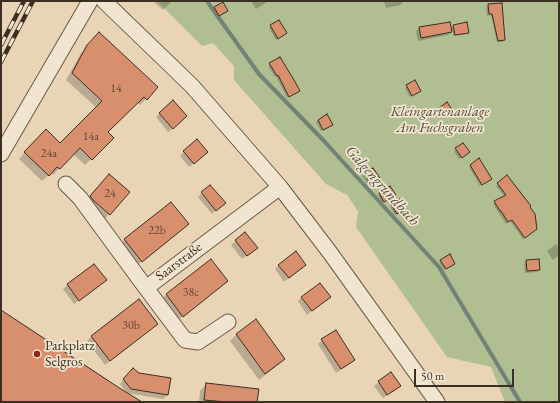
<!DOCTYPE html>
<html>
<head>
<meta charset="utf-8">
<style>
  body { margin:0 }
  #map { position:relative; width:560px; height:403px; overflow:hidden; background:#e9d5b6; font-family:"EB Garamond",serif }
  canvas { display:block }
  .frame { position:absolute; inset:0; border:2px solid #3b2f23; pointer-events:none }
  .scale { position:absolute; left:414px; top:369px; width:100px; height:18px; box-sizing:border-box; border:2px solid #3b2f23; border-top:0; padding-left:5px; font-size:12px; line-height:14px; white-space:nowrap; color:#3b2f23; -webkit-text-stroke:3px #f1e4d0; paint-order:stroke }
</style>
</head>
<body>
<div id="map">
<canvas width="560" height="403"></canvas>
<div class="frame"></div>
<div class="scale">50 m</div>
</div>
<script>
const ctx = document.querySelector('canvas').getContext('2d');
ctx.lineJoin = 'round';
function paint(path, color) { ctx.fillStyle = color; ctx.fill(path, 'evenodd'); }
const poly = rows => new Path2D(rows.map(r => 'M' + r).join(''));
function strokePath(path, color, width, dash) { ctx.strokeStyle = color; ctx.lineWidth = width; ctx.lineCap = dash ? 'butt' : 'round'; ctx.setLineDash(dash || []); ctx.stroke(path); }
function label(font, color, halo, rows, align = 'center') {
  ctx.font = font + ' "EB Garamond",serif'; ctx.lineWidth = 3.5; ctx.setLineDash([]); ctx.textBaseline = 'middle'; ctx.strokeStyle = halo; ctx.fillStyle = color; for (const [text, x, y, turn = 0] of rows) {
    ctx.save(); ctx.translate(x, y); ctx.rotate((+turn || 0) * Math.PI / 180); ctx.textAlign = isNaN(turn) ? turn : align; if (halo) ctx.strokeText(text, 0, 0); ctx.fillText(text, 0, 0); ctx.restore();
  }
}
const green = poly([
  [157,1,559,1,559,402,505,402,491,367,447,357,356,227,358,211,347,195,326,184,234,80,234,66,213,43,202,46]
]);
const shadow = poly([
  [155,1,170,1,171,2,163,10,154,2],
  [251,1,267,1,267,2,256,9],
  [384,1,404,1,400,5,386,8],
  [501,4,504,40,502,42,497,42,491,15,487,16,486,7,488,5],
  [215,8,227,11,217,17,213,10],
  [279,21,284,35,276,40,269,28],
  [454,26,468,32,466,34,453,36,453,30,448,35,418,41,416,31,419,28,450,29],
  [93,40,157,87,140,105,137,102,107,132,112,138,85,165,73,154,53,175,51,173,42,181,19,159,39,137,60,144,97,108,66,80,81,53],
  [280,58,299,91,287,98,276,76,275,77,268,66],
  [407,86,420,91,410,97,405,88],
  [447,104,450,113,442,118,437,111],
  [160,113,182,121,168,132,156,117],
  [326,116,330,126,321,131,316,122],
  [463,144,467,154,459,159,454,151],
  [184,152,203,156,189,167,180,156],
  [471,166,489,181,480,186,469,167],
  [372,169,377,180,368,185,362,176],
  [507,177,534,231,523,239,510,221,506,224,493,204,505,197,496,186],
  [103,181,109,214,103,221,84,203],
  [202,193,220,207,212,214,198,197],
  [379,194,394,195,382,203,378,195],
  [171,203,183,229,137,265,120,244],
  [392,205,403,210,395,215,390,207],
  [245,233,252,252,242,259,231,245],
  [556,244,559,248,559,255,553,260,547,251],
  [211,261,227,281,178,320,162,299,166,295],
  [441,261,452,265,444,270,439,262],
  [526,261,539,270,537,272,525,273,524,263],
  [94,265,101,284,74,304,63,289,67,285],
  [279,265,301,269,284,282,275,269],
  [302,297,330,297,325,301,307,315,298,301],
  [139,301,157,324,153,328,105,365,87,341,91,337],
  [1,311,126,392,120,384,129,373,167,395,163,399,127,393,140,402,1,402],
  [256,321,284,359,278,365,259,380,230,341,236,335],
  [322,340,354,360,350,364,336,373,318,344],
  [379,382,400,386,396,390,383,398,374,386],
  [206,384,256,402,199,402,200,391]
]);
const stream = poly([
  [207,1,216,14,259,74,324,141,439,267,520,402]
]);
const building = poly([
  [223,2,228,11,219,16,214,7,223,2],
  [502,3,505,40,498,41,492,14,489,14,488,4,502,3],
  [279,20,287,33,278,39,270,25,279,20],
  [450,22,452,32,421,38,419,27,450,22],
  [467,22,469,33,455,35,453,25,467,22],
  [99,32,158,87,147,100,144,97,108,132,114,138,92,160,80,148,60,169,57,167,49,176,24,152,46,129,60,143,102,101,72,73,87,45,99,32],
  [280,57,294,80,300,91,289,97,278,75,277,76,269,63,280,57],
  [415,80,421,91,412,96,406,85,415,80],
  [173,100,187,116,173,129,159,113,173,100],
  [447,102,453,111,444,117,439,108,447,102],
  [327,114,333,125,323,130,318,120,327,114],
  [197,139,208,152,194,164,183,151,197,139],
  [463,143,470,152,462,158,455,148,463,143],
  [479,158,492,179,482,185,470,165,479,158],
  [373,168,380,178,371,184,364,173,373,168],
  [109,174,130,192,110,215,93,200,90,196,109,174],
  [507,175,531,206,530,207,535,214,537,229,525,238,512,220,508,222,501,211,500,211,494,201,506,195,497,183,507,175],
  [210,185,226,203,216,211,201,192,210,185],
  [390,186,396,195,384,202,379,193,390,186],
  [400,199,406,209,397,214,391,204,400,199],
  [171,202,189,224,142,262,124,239,171,202],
  [245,232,258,248,247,256,235,240,245,232],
  [296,251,306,265,289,278,278,265,296,251],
  [450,254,455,264,446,269,440,260,450,254],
  [211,259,228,281,183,317,166,294,211,259],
  [539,259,540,270,527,271,526,260,539,259],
  [94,264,107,280,79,301,67,284,94,264],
  [320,283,331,297,312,311,301,297,320,283],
  [139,299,158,324,110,361,91,336,139,299],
  [1,310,121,389,142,402,1,402,1,310],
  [256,319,285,359,265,374,236,334,256,319],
  [336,330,355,360,341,369,321,339,336,330],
  [133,368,139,373,171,378,168,395,131,389,123,379,133,368],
  [391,372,401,386,387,395,378,381,391,372],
  [206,383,259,389,257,402,227,402,204,400,206,383]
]);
const minor = poly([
  [104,1,192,86,280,187,331,254,437,402],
  [1,154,90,1],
  [66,184,80,198,146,288,280,187],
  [146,288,185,340,198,342,228,322]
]);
const rail = poly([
  [1,45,24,1],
  [1,62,33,1]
]);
const markers = [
  [37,354,4,"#8f2418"]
];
const numberNames = [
  ["14",116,89],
  ["14a",91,137],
  ["24a",49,154],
  ["24",110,194],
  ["22b",157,231],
  ["38c",191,293],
  ["30b",131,326]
];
const parkNames = [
  ["Kleingartenanlage",440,112],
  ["Am Fuchsgraben",440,128]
];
const streetNames = [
  ["Saarstraße",179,262,-37]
];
const poiNames = [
  ["Parkplatz",45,346],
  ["Selgros",45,362]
];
const waterNames = [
  ["Galgengrundbach",382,186,48]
];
paint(green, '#b1be92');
paint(shadow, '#0003');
strokePath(stream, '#728275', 4);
paint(building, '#d78f6e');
strokePath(building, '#3b2f23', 1);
strokePath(minor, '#665848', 17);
strokePath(minor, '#f1e4d0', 15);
strokePath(rail, '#3b2f23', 4.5);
strokePath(rail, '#f1e4d0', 3, [9]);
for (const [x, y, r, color] of markers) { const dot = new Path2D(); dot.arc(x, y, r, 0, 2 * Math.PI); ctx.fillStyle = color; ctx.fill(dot); strokePath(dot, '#f1e4d0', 1.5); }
label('12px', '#624736', null, numberNames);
label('italic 14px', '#534c39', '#f1e4d0', parkNames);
label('14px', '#3b2f23', '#f1e4d0', streetNames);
label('14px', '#3b2f23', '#f1e4d0', poiNames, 'left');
label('italic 15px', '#4d4b3e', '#f1e4d0', waterNames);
</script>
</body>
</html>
